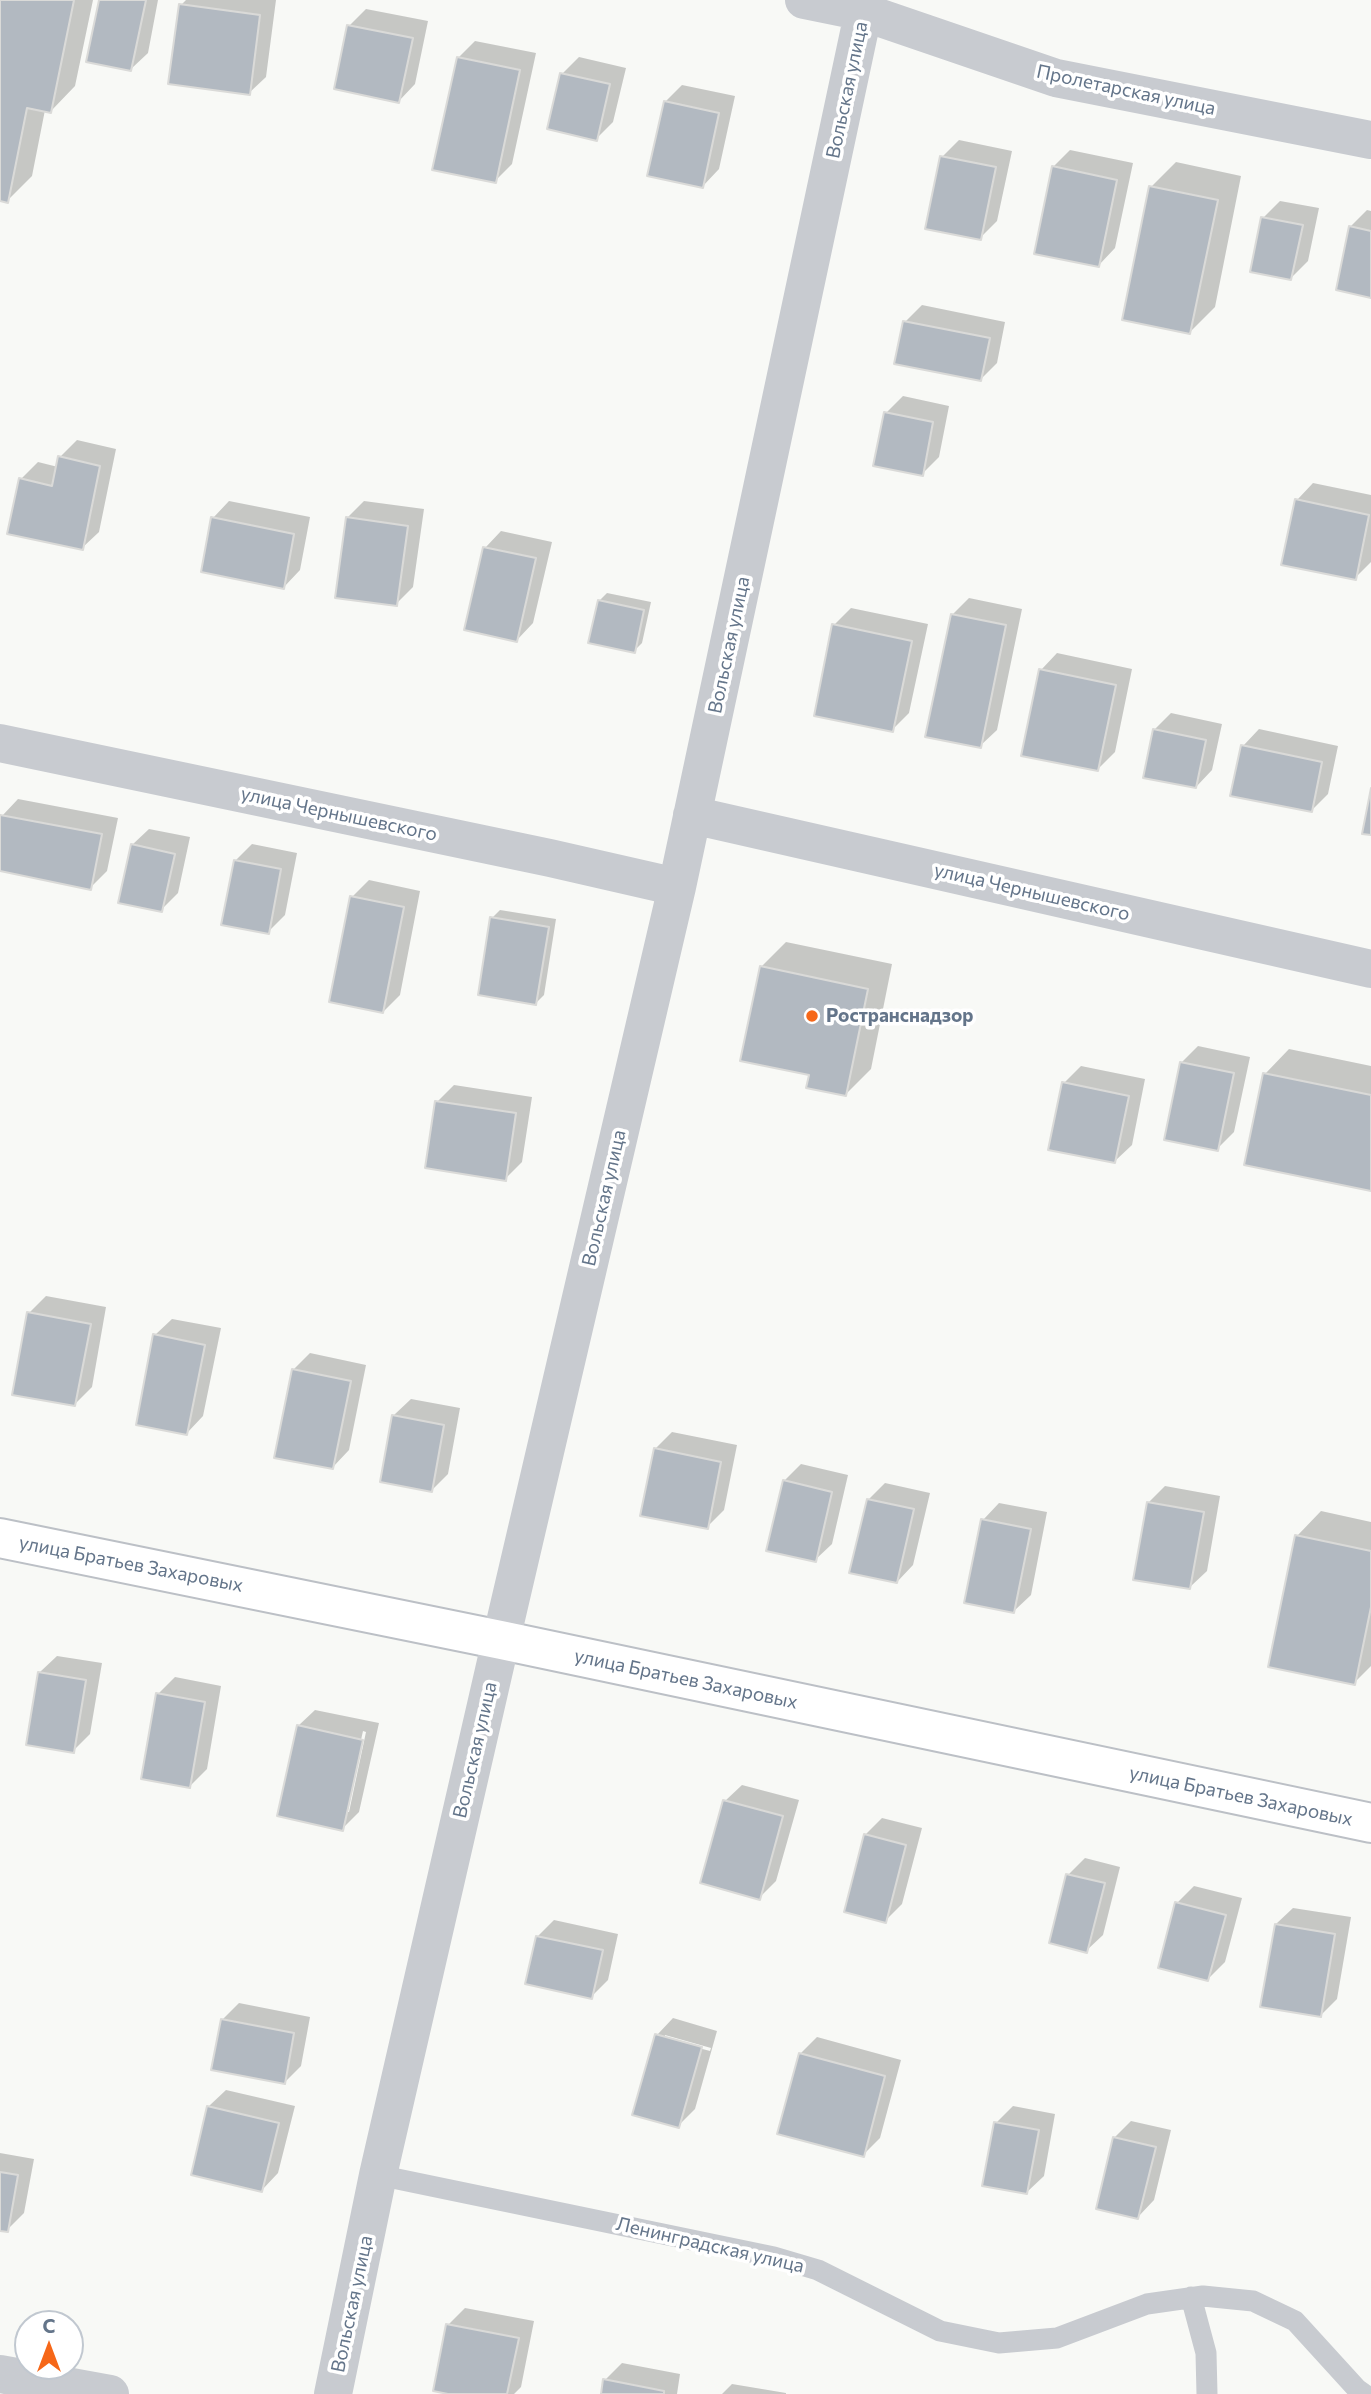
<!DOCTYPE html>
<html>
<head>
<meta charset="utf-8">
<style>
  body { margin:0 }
  #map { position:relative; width:1371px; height:2394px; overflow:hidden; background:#f8f9f6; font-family:Commissioner,sans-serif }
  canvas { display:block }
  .north { position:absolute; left:14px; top:2310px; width:70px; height:70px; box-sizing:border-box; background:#fff; border:2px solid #c1c8d0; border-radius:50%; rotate:0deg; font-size:19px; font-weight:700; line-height:28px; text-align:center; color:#64758a }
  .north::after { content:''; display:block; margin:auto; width:24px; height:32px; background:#f66718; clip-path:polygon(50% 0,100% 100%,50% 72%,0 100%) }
</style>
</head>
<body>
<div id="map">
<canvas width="1371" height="2394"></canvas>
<div class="north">С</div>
</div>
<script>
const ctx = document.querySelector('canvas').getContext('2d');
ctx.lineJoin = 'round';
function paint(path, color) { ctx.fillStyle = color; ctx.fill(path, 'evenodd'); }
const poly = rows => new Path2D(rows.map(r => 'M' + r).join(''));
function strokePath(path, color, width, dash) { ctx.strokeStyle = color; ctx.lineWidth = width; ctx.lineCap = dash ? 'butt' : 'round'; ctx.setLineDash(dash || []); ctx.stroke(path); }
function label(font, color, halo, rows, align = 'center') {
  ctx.font = font + ' Commissioner,sans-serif'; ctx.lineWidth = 7; ctx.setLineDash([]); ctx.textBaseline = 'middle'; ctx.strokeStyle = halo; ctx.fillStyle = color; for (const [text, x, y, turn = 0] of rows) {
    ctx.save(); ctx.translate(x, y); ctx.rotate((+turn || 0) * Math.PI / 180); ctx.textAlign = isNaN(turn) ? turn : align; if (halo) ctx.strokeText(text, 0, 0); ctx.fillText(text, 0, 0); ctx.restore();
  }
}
const shadow = poly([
  [0,0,93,0,75,86,51,111,45,110,32,176,7,201,0,200],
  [100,0,158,0,148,53,131,69],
  [186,0,276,0,266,77,249,93,181,5],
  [366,9,428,21,415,84,399,101,349,26],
  [475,41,536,53,512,164,495,181,458,58],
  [579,57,626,68,613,122,596,139,562,74],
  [682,85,735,96,719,169,703,186,665,102],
  [959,140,1012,151,997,221,980,238,942,157],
  [1070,150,1133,163,1115,248,1099,265,1053,167],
  [1176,162,1241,176,1215,307,1190,332,1151,187],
  [1280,201,1319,208,1308,261,1291,278,1263,218],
  [1367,210,1371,211,1371,296,1350,227],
  [922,305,1005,322,997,363,980,380,905,322],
  [903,396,949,406,939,457,922,474,886,413],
  [77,440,116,449,99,532,82,548,21,479,38,462,58,467,60,457],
  [1313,483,1371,495,1371,562,1355,578,1297,500],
  [229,501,310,517,300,570,284,587,213,518],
  [364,501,424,509,413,587,396,604,347,518],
  [501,531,552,542,533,623,517,640,485,548],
  [607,593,651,602,642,643,634,651,599,601],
  [969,598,1022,609,997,730,980,746,952,615],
  [851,608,928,624,909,713,892,730,834,625],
  [1057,653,1132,669,1115,752,1098,769,1041,670],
  [1171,713,1222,724,1212,770,1196,787,1154,730],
  [1259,729,1338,746,1328,794,1311,811,1243,746],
  [18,799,118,818,107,871,90,888,0,870,2,816],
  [149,829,190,837,178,893,161,910,132,845],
  [252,844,297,853,285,915,268,932,235,861],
  [369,880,420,891,400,995,383,1012,352,897],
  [500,910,556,919,544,995,536,1003,492,918],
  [786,942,892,964,871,1069,846,1094,811,1074,761,967],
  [1198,1046,1250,1057,1234,1132,1217,1149,1181,1063],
  [1289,1049,1371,1066,1371,1189,1265,1074],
  [1081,1066,1145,1079,1132,1145,1115,1161,1064,1083],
  [454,1085,532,1097,522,1162,505,1179,437,1102],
  [46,1296,106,1307,92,1387,75,1404,29,1313],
  [172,1319,221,1328,203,1416,187,1433,155,1335],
  [310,1353,366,1365,349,1450,333,1467,293,1370],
  [411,1399,460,1408,448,1474,431,1491,394,1415],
  [672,1432,737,1445,724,1510,707,1527,655,1449],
  [801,1464,848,1475,832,1544,815,1560,784,1481],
  [885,1483,930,1493,913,1565,897,1582,868,1500],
  [1165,1486,1220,1496,1207,1571,1190,1587,1148,1503],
  [999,1503,1047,1512,1031,1595,1014,1611,983,1520],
  [1321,1511,1371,1522,1371,1666,1354,1683,1297,1536],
  [57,1656,102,1663,90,1734,73,1751,40,1672],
  [175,1677,221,1686,207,1769,190,1786,158,1694],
  [315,1710,379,1723,359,1812,342,1829,298,1726],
  [363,1731,366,1732,349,1812,345,1812],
  [742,1785,799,1800,776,1881,759,1898,725,1801],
  [882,1818,922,1828,902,1904,885,1921,865,1835],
  [1085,1858,1120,1867,1103,1935,1086,1951,1068,1875],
  [1194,1886,1242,1898,1225,1962,1208,1979,1177,1903],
  [1293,1908,1351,1917,1337,1999,1320,2016,1276,1924],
  [554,1920,618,1934,608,1980,591,1997,537,1937],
  [239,2003,310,2017,301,2066,284,2083,222,2020],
  [673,2018,717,2031,695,2109,678,2126,657,2035],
  [665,2035,711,2048,710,2051,665,2039],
  [817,2037,901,2060,880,2138,863,2155,800,2054],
  [226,2090,295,2106,278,2173,262,2190,193,2174,209,2106],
  [1013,2106,1055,2114,1044,2176,1027,2192,996,2123],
  [1131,2121,1171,2130,1154,2200,1138,2217,1114,2138],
  [0,2153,34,2159,24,2213,7,2230,0,2229],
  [465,2308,534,2321,521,2387,514,2394,457,2394,448,2325],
  [622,2363,680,2374,677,2394,602,2394,605,2380],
  [732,2384,786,2393,786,2394,722,2394]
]);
const building = poly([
  [0,0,74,0,51,113,27,108,8,203,0,201,0,0],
  [99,0,146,0,131,71,86,62,99,0],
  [179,4,260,15,250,95,168,84,179,4],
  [347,25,413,38,399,103,334,89,347,25],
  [457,57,520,70,496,183,432,170,457,57],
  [560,73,610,84,597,141,547,129,560,73],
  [664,101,719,113,703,188,647,176,664,101],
  [940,156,996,167,981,240,925,229,940,156],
  [1052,166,1117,180,1099,267,1034,254,1052,166],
  [1149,186,1218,200,1190,334,1122,320,1149,186],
  [1261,217,1303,225,1291,280,1250,272,1261,217],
  [1349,226,1371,231,1371,298,1336,290,1349,226],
  [903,321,990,338,981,381,894,364,903,321],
  [884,412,933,422,923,476,873,466,884,412],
  [58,456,100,466,83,550,7,534,19,478,52,486,58,456],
  [1295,499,1369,515,1356,580,1281,565,1295,499],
  [211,517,294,534,284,589,201,572,211,517],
  [346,517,408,526,397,606,335,598,346,517],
  [483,547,536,558,517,642,464,630,483,547],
  [598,600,644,610,635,653,588,643,598,600],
  [951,614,1006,625,981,748,925,737,951,614],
  [832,624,912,641,893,732,814,716,832,624],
  [1039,669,1116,685,1098,771,1021,756,1039,669],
  [1153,729,1206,740,1196,788,1143,778,1153,729],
  [1241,745,1322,762,1312,812,1230,796,1241,745],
  [1371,788,1371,835,1362,834,1371,788],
  [0,815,102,834,91,890,0,871,0,815],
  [131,844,175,854,162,912,118,903,131,844],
  [234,860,281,869,269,934,221,925,234,860],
  [350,896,404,907,383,1013,329,1002,350,896],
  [490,917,549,927,536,1005,478,995,490,917],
  [760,966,868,989,846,1096,806,1088,809,1075,740,1061,760,966],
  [1180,1062,1234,1073,1218,1151,1164,1140,1180,1062],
  [1263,1073,1371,1095,1371,1191,1244,1165,1263,1073],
  [1062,1082,1129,1096,1115,1163,1048,1150,1062,1082],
  [435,1101,516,1113,506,1181,425,1168,435,1101],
  [27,1312,91,1324,75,1406,12,1395,27,1312],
  [153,1334,205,1345,187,1435,136,1425,153,1334],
  [292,1369,351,1381,333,1469,274,1458,292,1369],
  [392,1415,444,1425,432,1492,380,1482,392,1415],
  [654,1448,721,1462,708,1529,640,1516,654,1448],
  [783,1480,832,1492,816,1562,766,1551,783,1480],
  [867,1499,914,1509,897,1583,849,1573,867,1499],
  [1147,1502,1204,1512,1190,1589,1133,1580,1147,1502],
  [981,1519,1031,1529,1014,1613,964,1603,981,1519],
  [1295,1535,1371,1551,1371,1607,1355,1685,1268,1667,1295,1535],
  [38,1672,86,1680,74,1753,26,1745,38,1672],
  [156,1693,205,1702,190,1788,141,1779,156,1693],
  [297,1725,363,1740,343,1831,277,1816,297,1725],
  [723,1800,783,1816,760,1900,700,1883,723,1800],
  [864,1834,906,1845,886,1923,844,1912,864,1834],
  [1066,1874,1105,1883,1087,1953,1049,1943,1066,1874],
  [1175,1902,1226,1915,1208,1981,1158,1968,1175,1902],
  [1275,1924,1335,1934,1321,2017,1260,2007,1275,1924],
  [536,1936,603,1950,592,1999,525,1984,536,1936],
  [221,2019,294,2033,285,2084,211,2070,221,2019],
  [655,2034,702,2047,679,2128,632,2115,655,2034],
  [799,2053,885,2076,864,2157,777,2134,799,2053],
  [207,2106,279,2123,262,2192,191,2175,207,2106],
  [994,2122,1039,2130,1027,2194,982,2186,994,2122],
  [1113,2137,1156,2147,1138,2219,1096,2209,1113,2137],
  [0,2172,18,2175,8,2232,0,2231,0,2172],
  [446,2324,519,2338,507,2394,448,2394,433,2391,446,2324],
  [603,2379,664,2391,664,2394,601,2394,603,2379]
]);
const service = poly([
  [378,2175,774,2257,818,2270,940,2331,999,2343,1057,2338,1147,2304,1203,2296,1253,2301,1295,2321,1357,2389,1364,2394],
  [1191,2297,1206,2353,1207,2394]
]);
const minor = poly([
  [804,0,863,12,1056,78,1371,140],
  [0,743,550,858,677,887],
  [692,815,1371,969],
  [0,2374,110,2394],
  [333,2394,378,2175,501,1640,677,887,866,0]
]);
const secondary = poly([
  [0,1538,501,1640,1371,1823]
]);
const markers = [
  [812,1016,7,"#f66718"]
];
const streetNames = [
  ["Вольская улица",847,90,-78],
  ["Пролетарская улица",1126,90,12],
  ["Вольская улица",729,645,-78],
  ["улица Чернышевского",339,814,12],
  ["улица Чернышевского",1032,892,13],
  ["Вольская улица",604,1198,-77],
  ["улица Братьев Захаровых",131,1564,11],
  ["улица Братьев Захаровых",686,1679,12],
  ["Вольская улица",475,1750,-77],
  ["улица Братьев Захаровых",1241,1796,12],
  ["Ленинградская улица",710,2245,13],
  ["Вольская улица",352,2304,-78]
];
const poiNames = [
  ["Ространснадзор",826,1016]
];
paint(shadow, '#0003');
paint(building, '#b2b9c1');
strokePath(building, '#dadad8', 2);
strokePath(secondary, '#bcc0c6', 42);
strokePath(service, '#c8cbd0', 21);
strokePath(minor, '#c8cbd0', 38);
strokePath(secondary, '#fff', 38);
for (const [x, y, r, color] of markers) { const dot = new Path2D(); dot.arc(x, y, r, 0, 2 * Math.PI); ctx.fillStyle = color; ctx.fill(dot); strokePath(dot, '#fff', 2.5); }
label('19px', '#64758a', '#fff', streetNames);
label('bold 19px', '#64758a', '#fff', poiNames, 'left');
</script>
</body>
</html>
